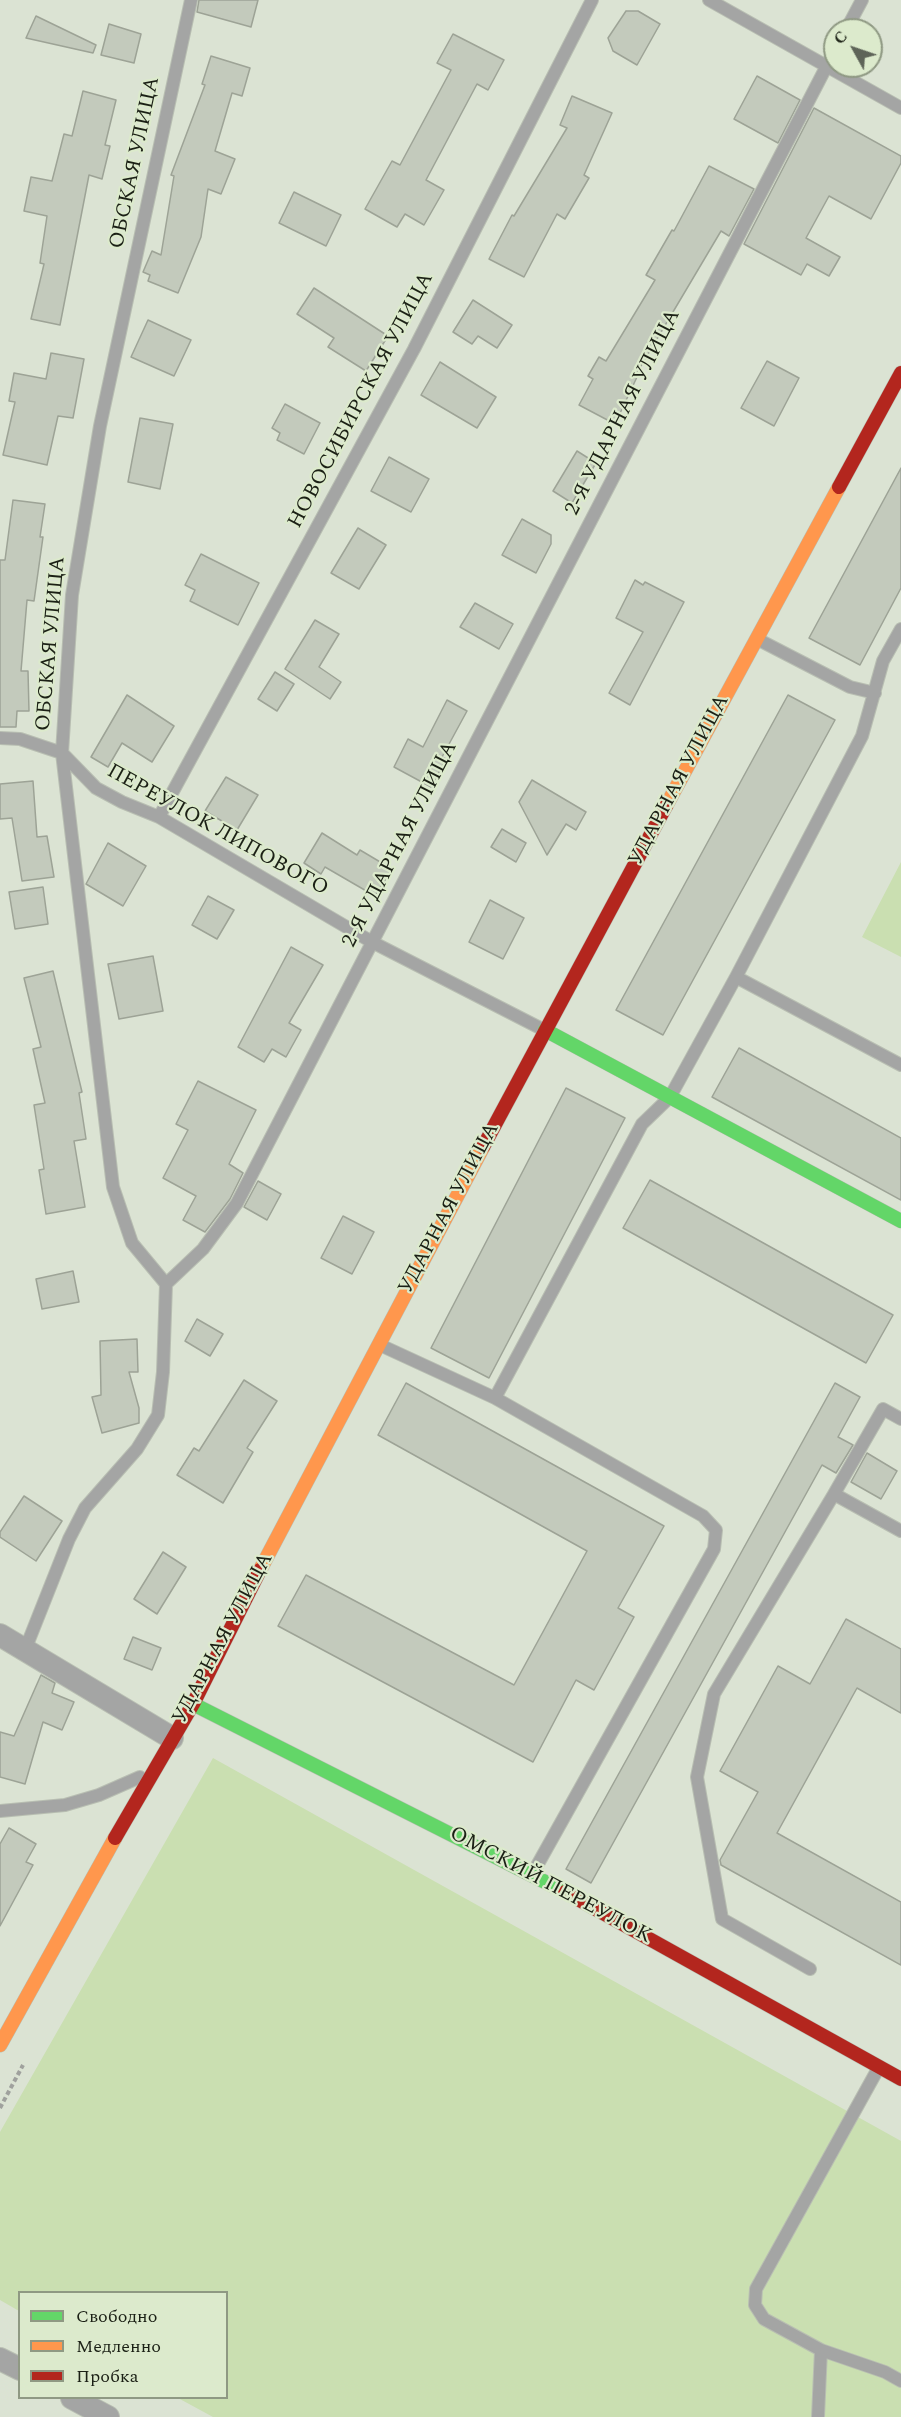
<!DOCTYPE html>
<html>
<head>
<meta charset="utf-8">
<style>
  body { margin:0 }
  #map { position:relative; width:901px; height:2417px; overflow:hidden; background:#dbe3d3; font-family:Spectral,serif }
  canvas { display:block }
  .legend { position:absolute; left:18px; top:2291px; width:210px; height:108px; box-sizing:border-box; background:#dceacc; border:2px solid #8f9983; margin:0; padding:8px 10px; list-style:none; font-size:18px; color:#1b2015 }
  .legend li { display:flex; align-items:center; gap:12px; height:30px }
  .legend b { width:30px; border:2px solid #8f9983 }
  .north { position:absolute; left:823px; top:18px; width:60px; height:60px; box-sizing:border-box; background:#dceacc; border:2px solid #8f9983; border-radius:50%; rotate:310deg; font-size:16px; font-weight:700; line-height:24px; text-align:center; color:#1b2015 }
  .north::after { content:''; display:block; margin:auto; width:21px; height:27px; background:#5e6458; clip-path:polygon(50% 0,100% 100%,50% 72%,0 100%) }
</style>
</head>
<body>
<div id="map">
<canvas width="901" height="2417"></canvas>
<ul class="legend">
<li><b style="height:8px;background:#63d668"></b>Свободно</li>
<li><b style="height:8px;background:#ff974d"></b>Медленно</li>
<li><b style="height:8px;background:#b3261e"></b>Пробка</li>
</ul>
<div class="north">С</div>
</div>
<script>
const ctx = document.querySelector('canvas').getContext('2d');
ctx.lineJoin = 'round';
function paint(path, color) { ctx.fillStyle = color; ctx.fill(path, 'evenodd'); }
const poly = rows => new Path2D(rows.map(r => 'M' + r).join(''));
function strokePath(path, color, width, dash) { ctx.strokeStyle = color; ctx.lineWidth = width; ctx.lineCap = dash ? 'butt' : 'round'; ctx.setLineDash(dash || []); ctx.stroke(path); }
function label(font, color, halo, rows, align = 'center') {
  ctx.font = font + ' Spectral,serif'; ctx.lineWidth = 4.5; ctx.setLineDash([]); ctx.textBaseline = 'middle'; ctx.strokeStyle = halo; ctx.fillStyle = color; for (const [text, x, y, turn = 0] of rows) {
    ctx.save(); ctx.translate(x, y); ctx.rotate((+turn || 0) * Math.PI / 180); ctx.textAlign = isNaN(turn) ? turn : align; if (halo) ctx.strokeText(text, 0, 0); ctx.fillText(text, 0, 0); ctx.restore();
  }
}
const green = poly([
  [901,862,901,957,862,937],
  [213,1758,901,2141,901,2417,213,2417,178,2398,226,2398,226,2292,20,2292,19,2311,0,2300,0,2132]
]);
const building = poly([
  [199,0,258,0,251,27,197,12,199,0],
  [626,11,638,11,660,24,637,65,613,51,608,38,626,11],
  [36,16,96,45,93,53,26,38,36,16],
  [109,24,141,34,134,63,101,55,109,24],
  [453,34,504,60,488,90,477,84,426,180,444,190,424,225,405,214,397,227,365,209,392,161,400,165,451,70,437,63,453,34],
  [211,56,250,68,242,96,232,93,215,151,235,159,221,194,208,189,201,237,178,293,148,281,150,275,143,272,152,251,161,255,174,176,171,175,205,85,202,84,211,56],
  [757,76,800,100,778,143,734,119,757,76],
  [83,91,116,100,105,145,110,146,102,179,89,175,60,325,31,319,44,264,40,263,47,216,24,211,31,177,52,181,64,134,72,136,83,91],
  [572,96,612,113,584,175,589,178,565,219,557,214,524,277,489,259,512,215,514,216,567,128,560,125,572,96],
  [814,108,901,156,901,163,871,219,829,196,806,238,840,257,829,276,807,264,801,275,744,244,814,108],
  [709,166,754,189,729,236,721,231,635,376,637,377,615,424,579,405,593,379,588,376,599,357,606,361,655,280,646,275,672,230,674,231,709,166],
  [294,192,341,215,326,246,279,223,294,192],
  [314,288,388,336,366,371,328,347,334,338,297,314,314,288],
  [473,300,512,325,497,348,478,336,472,344,453,332,473,300],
  [148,320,191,340,174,376,131,357,148,320],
  [51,353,84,359,73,418,58,416,47,465,3,455,15,402,9,401,14,373,46,379,51,353],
  [767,361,799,378,774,426,741,408,767,361],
  [440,362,496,397,477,428,421,395,440,362],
  [285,404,320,423,304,454,277,440,280,433,272,428,285,404],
  [140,418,173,424,160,489,128,482,140,418],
  [577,451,596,463,572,503,553,491,577,451],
  [389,457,429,479,411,512,371,491,389,457],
  [901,468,901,588,860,665,809,638,901,468],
  [13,500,45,504,40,537,43,537,34,601,27,600,21,671,28,671,29,711,17,711,16,727,0,727,0,560,5,560,13,500],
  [522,519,551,535,551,544,536,573,502,555,522,519],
  [358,528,386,545,359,589,331,573,358,528],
  [201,554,259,583,238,625,190,601,195,590,185,585,201,554],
  [635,580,643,585,645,582,684,602,630,705,609,693,643,632,616,618,635,580],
  [475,603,513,624,499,649,460,627,475,603],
  [315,620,339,634,319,667,341,682,330,699,285,669,315,620],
  [275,672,294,684,277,711,258,699,275,672],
  [127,695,174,726,152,762,122,743,108,767,91,757,127,695],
  [788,695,835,720,663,1035,616,1010,788,695],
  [447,700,467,711,442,757,446,759,431,787,394,767,408,739,423,747,447,700],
  [226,777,258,795,237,830,205,811,226,777],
  [532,780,586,812,576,830,566,824,547,855,519,802,532,780],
  [33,781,37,837,47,836,54,877,22,881,12,818,0,819,0,784,33,781],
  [502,829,526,843,516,862,491,847,502,829],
  [322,833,357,855,360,850,392,869,375,896,325,867,321,874,304,863,322,833],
  [108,843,146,866,123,906,86,884,108,843],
  [43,887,48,924,15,929,9,892,43,887],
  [208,896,234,910,217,939,192,925,208,896],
  [490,900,524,918,503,959,469,942,490,900],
  [291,947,323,965,289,1023,301,1030,286,1057,272,1049,264,1062,238,1047,291,947],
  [153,956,163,1011,119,1019,108,964,153,956],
  [53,971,82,1092,79,1093,86,1139,74,1141,85,1207,46,1214,39,1170,44,1169,34,1105,45,1103,33,1049,41,1047,24,978,53,971],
  [739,1048,901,1138,901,1200,712,1097,739,1048],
  [198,1081,256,1110,229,1164,243,1173,230,1199,205,1232,183,1220,196,1196,163,1178,188,1130,176,1124,198,1081],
  [566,1088,625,1118,489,1378,431,1348,566,1088],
  [650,1180,893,1315,866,1363,623,1228,650,1180],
  [258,1181,281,1194,267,1220,244,1207,258,1181],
  [343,1216,374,1232,352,1274,321,1258,343,1216],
  [73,1271,79,1302,42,1309,36,1279,73,1271],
  [197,1319,223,1334,210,1356,185,1341,197,1319],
  [137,1339,138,1372,129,1372,139,1408,139,1423,102,1433,92,1397,101,1395,100,1341,137,1339],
  [244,1380,277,1401,247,1448,253,1452,223,1503,177,1475,194,1448,199,1451,244,1380],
  [406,1383,664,1526,618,1608,634,1617,594,1690,576,1680,533,1762,278,1626,306,1575,514,1685,587,1551,378,1435,406,1383],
  [835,1383,860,1397,838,1437,853,1445,836,1473,822,1465,591,1883,566,1869,835,1383],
  [867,1453,897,1471,881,1499,851,1482,867,1453],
  [24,1496,62,1521,36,1561,0,1537,0,1532,24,1496],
  [163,1552,186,1567,157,1614,134,1599,163,1552],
  [846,1619,901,1649,901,1713,857,1688,777,1833,901,1902,901,1965,721,1865,720,1860,758,1792,720,1771,778,1666,810,1684,846,1619],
  [133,1637,161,1648,152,1670,124,1659,133,1637],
  [41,1675,55,1683,52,1693,74,1702,62,1730,43,1722,25,1784,0,1777,0,1732,14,1736,41,1675],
  [9,1828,36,1844,26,1862,33,1865,0,1926,0,1844,9,1828]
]);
const path = poly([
  [0,2108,23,2065]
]);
const lane = poly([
  [709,0,901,108],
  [846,30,862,0],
  [759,640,850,687,875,693],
  [0,738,20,739,62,753,96,788,122,802,159,817,372,942,544,1030],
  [159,817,414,349,592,0],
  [736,977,901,1065],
  [166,1284,132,1243,113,1187,62,753,72,595,100,426,191,0],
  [380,1345,495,1398,642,1124,670,1097,736,977,862,736,883,661,901,629],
  [495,1398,703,1516,716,1530,714,1549,534,1871],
  [834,1494,883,1409,901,1419],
  [25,1650,69,1539,85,1508,137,1449,158,1415,163,1372,166,1284,203,1249,237,1203,835,50],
  [0,1811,65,1805,99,1795,140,1777],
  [810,1969,722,1919,697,1777,714,1694,834,1494,901,1531],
  [821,2350,885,2372,901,2381],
  [818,2417,821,2350,764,2319,755,2305,756,2289,879,2067]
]);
const street = poly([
  [0,1635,172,1738],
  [0,2359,20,2369],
  [72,2398,108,2417]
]);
const fast = poly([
  [545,1030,901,1221],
  [193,1704,565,1892]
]);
const slow = poly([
  [666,806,839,487],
  [260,1570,483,1147],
  [0,2045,115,1838]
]);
const jam = poly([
  [839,487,901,373],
  [483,1147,666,806],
  [115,1838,193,1704,260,1570],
  [565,1892,901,2079]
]);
const streetNames = [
  ["ОБСКАЯ УЛИЦА",136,163,-78],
  ["НОВОСИБИРСКАЯ УЛИЦА",362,401,-62],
  ["2-Я УДАРНАЯ УЛИЦА",624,413,-63],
  ["ОБСКАЯ УЛИЦА",52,644,-85],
  ["УДАРНАЯ УЛИЦА",680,781,-62],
  ["ПЕРЕУЛОК ЛИПОВОГО",217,831,29],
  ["2-Я УДАРНАЯ УЛИЦА",401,845,-63],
  ["УДАРНАЯ УЛИЦА",450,1209,-62],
  ["УДАРНАЯ УЛИЦА",224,1639,-62],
  ["ОМСКИЙ ПЕРЕУЛОК",550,1886,28]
];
paint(green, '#cadfb1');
paint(building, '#c3cabc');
strokePath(building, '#9da396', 1.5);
strokePath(lane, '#b8beb2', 14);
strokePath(street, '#b8beb2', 24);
strokePath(fast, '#b8beb2', 15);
strokePath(slow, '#b8beb2', 15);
strokePath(jam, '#b8beb2', 15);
strokePath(path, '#9fa19d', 4, [4.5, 3]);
strokePath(lane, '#a4a5a4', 12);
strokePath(street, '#a4a5a4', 22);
strokePath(fast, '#63d668', 14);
strokePath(slow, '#ff974d', 14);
strokePath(jam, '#b3261e', 14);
label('21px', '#1b2015', '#dceacc', streetNames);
</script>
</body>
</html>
